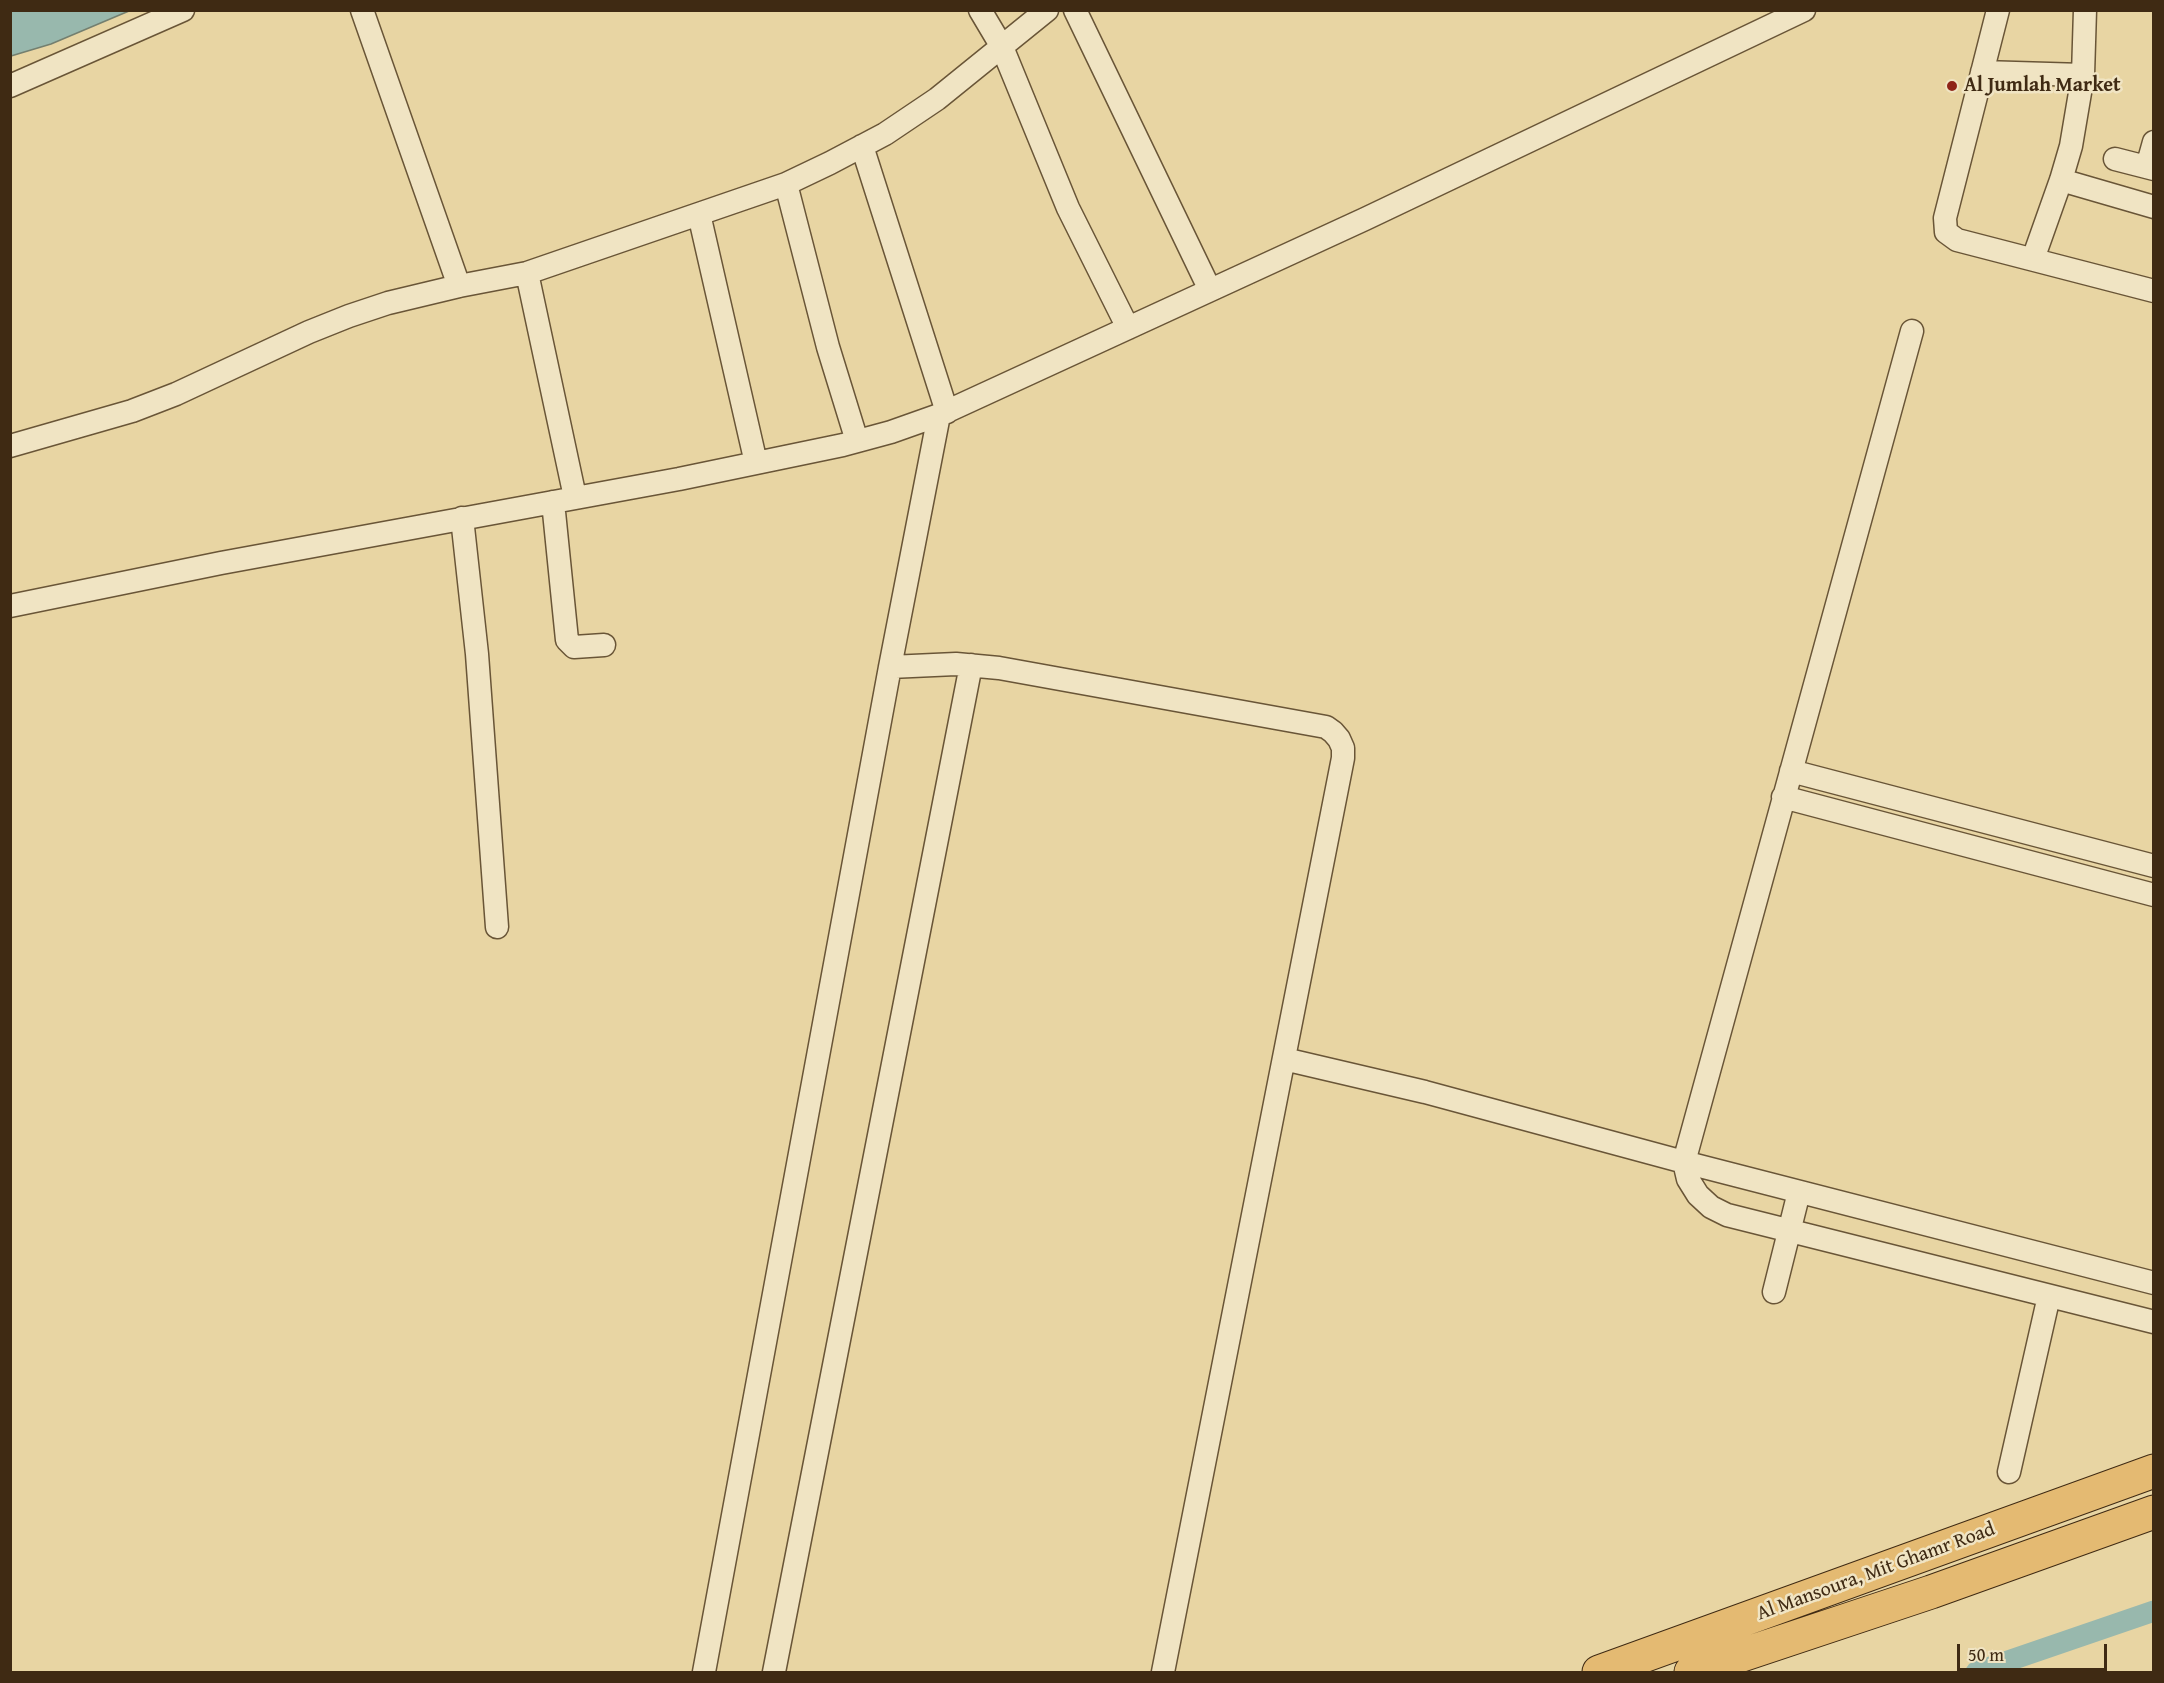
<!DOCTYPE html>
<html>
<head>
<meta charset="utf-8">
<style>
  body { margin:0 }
  #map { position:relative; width:2164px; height:1683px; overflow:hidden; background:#e8d5a3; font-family:"Gentium Book Plus",serif }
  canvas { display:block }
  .frame { position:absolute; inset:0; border:12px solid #3f2a13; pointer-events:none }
  .scale { position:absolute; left:1957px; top:1644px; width:150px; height:27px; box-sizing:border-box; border:3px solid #3f2a13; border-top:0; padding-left:8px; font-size:18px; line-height:21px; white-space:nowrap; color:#3f2a13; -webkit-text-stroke:4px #f0e4c3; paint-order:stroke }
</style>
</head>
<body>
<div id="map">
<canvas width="2164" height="1683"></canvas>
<div class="frame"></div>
<div class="scale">50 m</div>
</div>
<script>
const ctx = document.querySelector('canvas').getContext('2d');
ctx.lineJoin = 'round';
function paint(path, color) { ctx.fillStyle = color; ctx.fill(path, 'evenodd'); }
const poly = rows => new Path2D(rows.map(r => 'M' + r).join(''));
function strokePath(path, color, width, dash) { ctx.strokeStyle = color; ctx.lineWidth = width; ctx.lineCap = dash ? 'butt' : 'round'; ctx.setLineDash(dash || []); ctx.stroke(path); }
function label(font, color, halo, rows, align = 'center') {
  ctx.font = font + ' "Gentium Book Plus",serif'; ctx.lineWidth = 5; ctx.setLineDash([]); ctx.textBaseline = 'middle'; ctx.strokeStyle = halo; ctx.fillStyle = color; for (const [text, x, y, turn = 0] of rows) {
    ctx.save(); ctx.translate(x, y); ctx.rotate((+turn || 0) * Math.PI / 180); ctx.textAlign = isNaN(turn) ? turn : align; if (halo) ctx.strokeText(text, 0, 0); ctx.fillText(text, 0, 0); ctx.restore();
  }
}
const water = poly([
  [11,10,129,10,129,11,51,44,11,56,11,10]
]);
const canal = poly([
  [1976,1672,2154,1611]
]);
const minor = poly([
  [362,10,459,286],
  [980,10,1002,47,1068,208,1128,328],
  [1075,10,1210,290],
  [1998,10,1945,218,1946,232,1957,240,2154,291],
  [1982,72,2083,75],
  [10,86,183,10],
  [862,146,947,412],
  [2115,159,2154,169],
  [2147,167,2154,142],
  [2061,180,2154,207],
  [786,184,828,347,857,441],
  [699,214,756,463],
  [2033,259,2061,180,2071,146,2083,75,2085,10],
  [527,273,575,497],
  [1912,331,1684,1162,1688,1179,1698,1195,1711,1207,1727,1215,2154,1322],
  [10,446,132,411,176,394,309,332,349,316,388,303,459,286,527,273,786,184,830,163,885,134,937,99,1047,10],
  [553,502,567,640,574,647,604,645],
  [462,518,477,654,497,927],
  [10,606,221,563,679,479,843,445,891,432,939,415,1365,219,1804,10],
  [890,667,956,664,999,668,1326,727,1333,732,1339,739,1343,748,1343,758,1163,1672],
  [1791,771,2154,866],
  [1783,797,2154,895],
  [1284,1059,1425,1092,1684,1162,2154,1283],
  [1774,1292,1799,1192],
  [2009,1472,2049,1296],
  [704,1672,890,667,939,415],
  [774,1672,971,665]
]);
const highway = poly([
  [1599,1672,2154,1471],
  [1691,1672,1931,1592,2154,1512]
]);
const markers = [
  [1952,86,6,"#8f2418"]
];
const poiNames = [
  ["Al Jumlah Market",1964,86]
];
const streetNames = [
  ["Al Mansoura, Mit Ghamr Road",1876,1572,-20]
];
paint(water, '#98b8ad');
strokePath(water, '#747f6f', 1.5);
strokePath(canal, '#98b8ad', 21);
strokePath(minor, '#695537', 25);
strokePath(highway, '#3f2a13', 35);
strokePath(minor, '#f0e4c3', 22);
strokePath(highway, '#e4ba72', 33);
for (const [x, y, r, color] of markers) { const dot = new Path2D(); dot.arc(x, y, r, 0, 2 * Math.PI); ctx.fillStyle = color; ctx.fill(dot); strokePath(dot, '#f0e4c3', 2); }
label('bold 20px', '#3f2a13', '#f0e4c3', poiNames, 'left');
label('20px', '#3f2a13', '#f0e4c3', streetNames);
</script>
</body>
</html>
